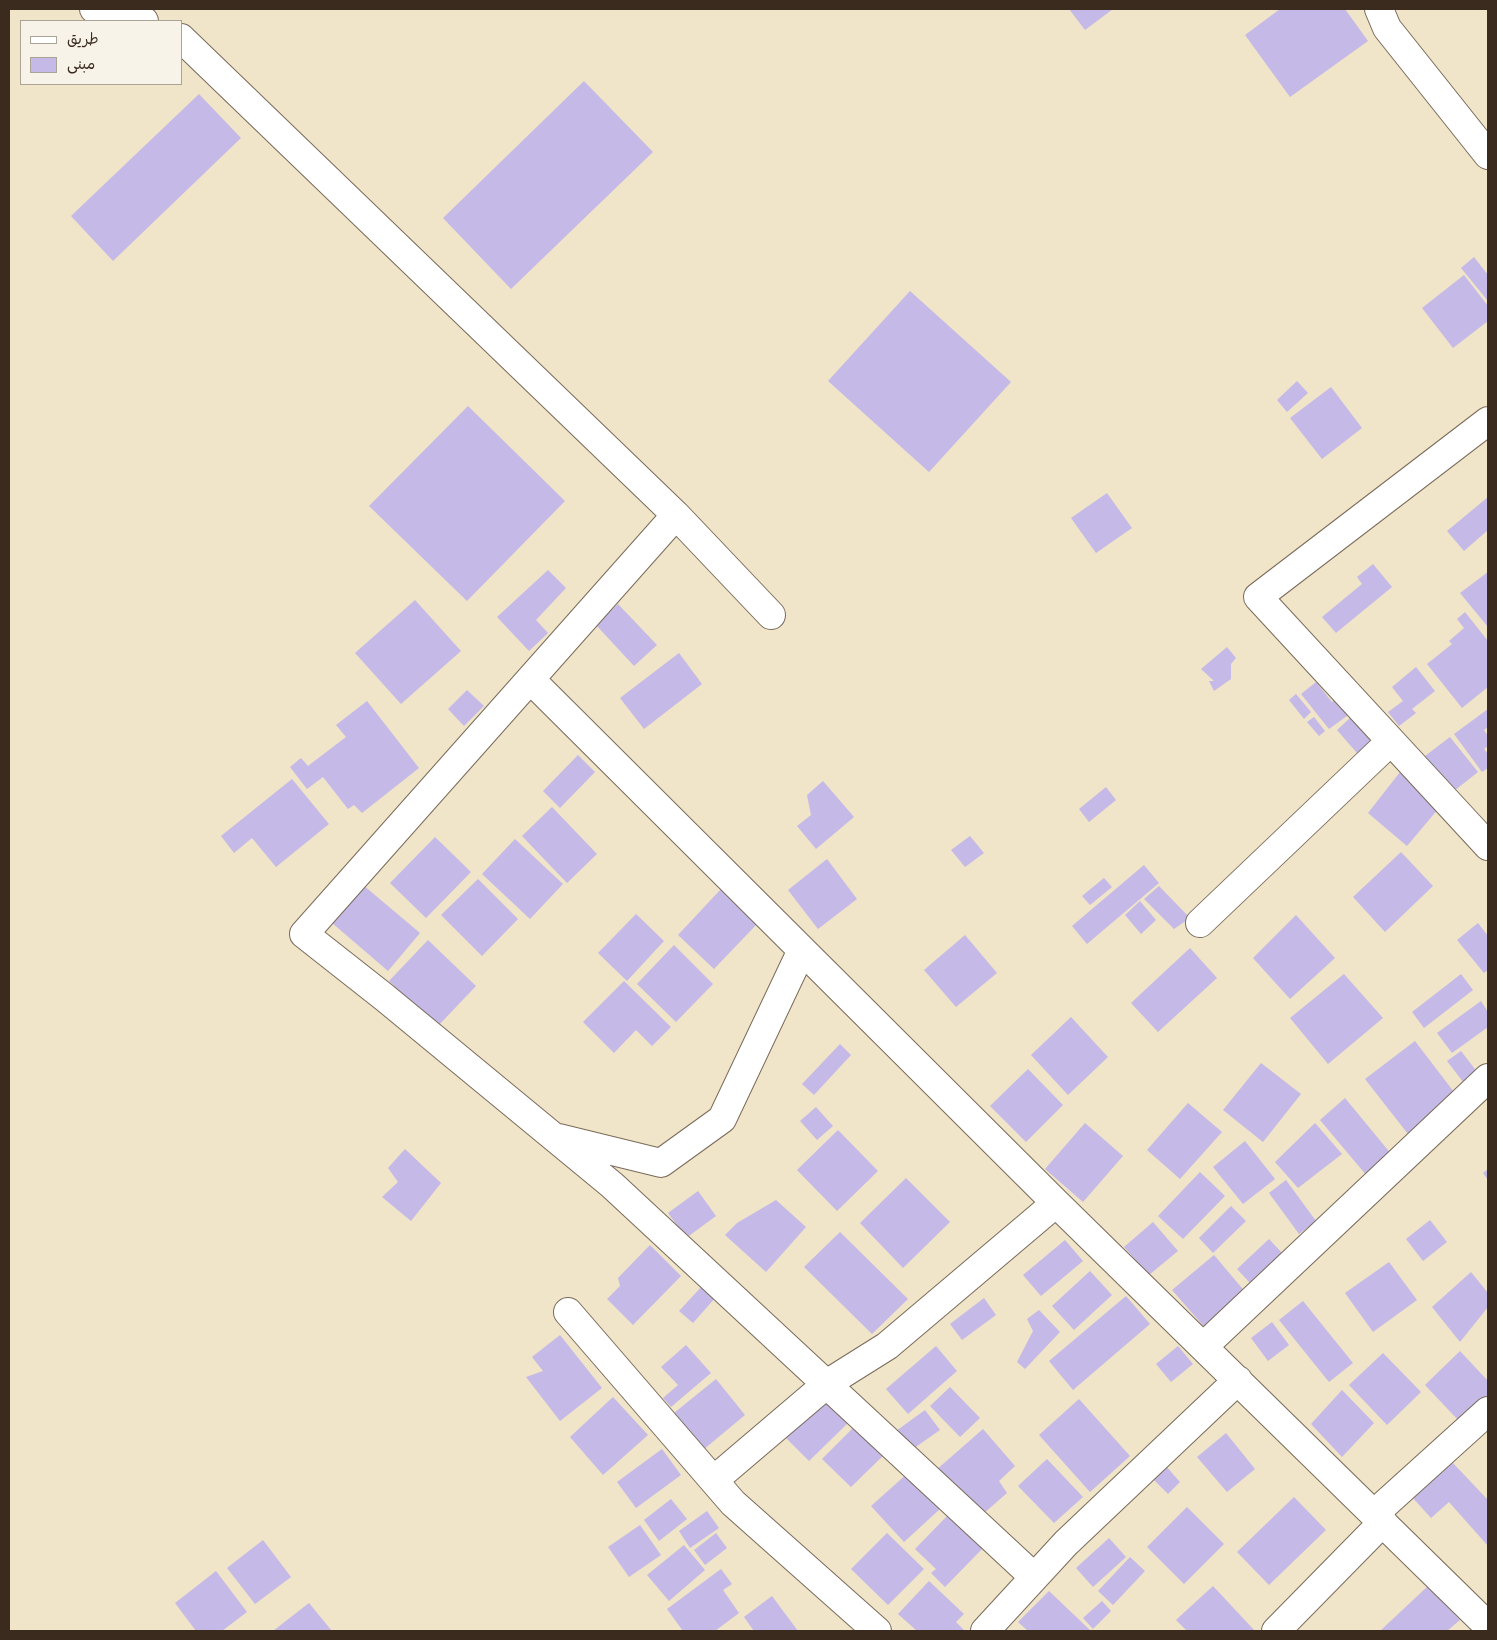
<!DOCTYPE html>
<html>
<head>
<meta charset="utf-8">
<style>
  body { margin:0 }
  #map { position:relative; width:1497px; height:1640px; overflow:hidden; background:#f0e4c9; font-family:Dekko,"Playpen Sans Arabic",sans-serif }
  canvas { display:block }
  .frame { position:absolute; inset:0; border:10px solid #3b2a1e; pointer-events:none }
  .legend { position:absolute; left:20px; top:20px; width:162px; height:65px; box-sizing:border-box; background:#f7f3e8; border:1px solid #aca397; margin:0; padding:6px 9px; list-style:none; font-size:15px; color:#3b2a1e }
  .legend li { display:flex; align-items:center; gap:10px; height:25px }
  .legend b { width:25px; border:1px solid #aca397 }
</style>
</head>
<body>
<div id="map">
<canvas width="1497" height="1640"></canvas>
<div class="frame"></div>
<ul class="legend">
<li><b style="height:6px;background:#fff"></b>طريق</li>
<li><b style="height:14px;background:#c4b9e7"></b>مبنى</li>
</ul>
</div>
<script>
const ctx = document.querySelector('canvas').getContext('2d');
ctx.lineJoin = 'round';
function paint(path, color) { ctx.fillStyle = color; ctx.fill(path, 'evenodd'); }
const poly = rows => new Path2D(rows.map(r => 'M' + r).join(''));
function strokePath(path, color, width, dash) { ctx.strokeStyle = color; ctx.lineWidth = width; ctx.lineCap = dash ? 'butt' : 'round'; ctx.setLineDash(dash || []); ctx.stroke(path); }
const building = poly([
  [1069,9,1113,9,1085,30],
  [1280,9,1345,9,1368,41,1290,97,1245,35],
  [584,81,653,152,511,289,443,218],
  [199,94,241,138,113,261,71,216],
  [1474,257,1488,275,1488,301,1461,268],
  [1464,275,1488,306,1488,321,1453,348,1422,308],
  [910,291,1011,382,929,472,828,381],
  [1297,381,1308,393,1287,412,1277,400],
  [1331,387,1362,428,1322,459,1290,418],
  [468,406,565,501,467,601,369,506],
  [1107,493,1132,528,1096,553,1071,518],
  [1488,497,1488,530,1464,551,1447,531],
  [1373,564,1392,587,1336,633,1322,617,1362,584,1357,577],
  [548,570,566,588,536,620,548,633,529,651,497,617],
  [1488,572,1488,627,1460,593],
  [415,600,461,651,401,704,355,653],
  [618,604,657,645,634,666,596,625],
  [1465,612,1488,641,1488,687,1462,708,1427,664,1452,644,1449,641,1464,628,1457,619],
  [1227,647,1236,658,1231,664,1231,679,1214,691,1209,681,1214,681,1201,669],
  [679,653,702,684,644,729,620,698],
  [1416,667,1435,691,1412,709,1416,713,1399,726,1388,712,1403,701,1392,687],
  [1316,682,1332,702,1338,697,1351,713,1329,729,1301,694],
  [467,690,484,706,464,726,448,709],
  [1296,694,1311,712,1304,719,1289,700],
  [367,701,419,768,362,813,354,805,348,809,323,777,307,789,290,767,301,758,308,766,346,737,336,725],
  [1488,709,1488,727,1484,730,1488,736,1488,746,1484,749,1488,754,1488,768,1482,772,1454,734],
  [1314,717,1325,731,1319,736,1307,722],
  [1351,717,1377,747,1363,760,1337,730],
  [1450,737,1478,772,1454,791,1425,756],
  [578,755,595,772,560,808,543,791],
  [1404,767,1439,808,1407,846,1368,813],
  [292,779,329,824,276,867,252,838,234,853,221,836],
  [823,781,854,817,816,849,797,826,811,815,807,795],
  [1106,787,1116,800,1089,822,1079,809],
  [552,807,597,854,567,883,522,836],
  [970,836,984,853,965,867,951,850],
  [435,837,471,872,426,918,390,883],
  [515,839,563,884,530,919,482,874],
  [1401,852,1433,886,1385,932,1353,897],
  [827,859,857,899,818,929,788,890],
  [1144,865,1159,883,1087,944,1072,926],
  [1104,878,1112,887,1090,905,1082,896],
  [478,879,518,919,482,956,441,915],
  [363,885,420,933,388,971,331,922],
  [1159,886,1190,918,1174,929,1144,899],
  [721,889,757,924,714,969,678,935],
  [1140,901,1156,920,1141,934,1125,915],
  [636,914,664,941,627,981,598,953],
  [1296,915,1335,958,1290,999,1253,958],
  [1478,923,1488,936,1488,970,1484,973,1457,940],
  [965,935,997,973,956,1007,924,970],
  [428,940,476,986,437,1027,389,981],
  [674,945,713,984,676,1022,637,984],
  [1190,948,1217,978,1158,1032,1131,1003],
  [1344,974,1383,1018,1328,1064,1290,1018],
  [1461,974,1473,990,1424,1028,1412,1012],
  [624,981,671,1027,652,1046,636,1030,614,1053,583,1022],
  [1481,1001,1488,1012,1488,1027,1452,1053,1437,1033],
  [1071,1017,1108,1057,1068,1095,1031,1055],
  [1415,1041,1457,1096,1408,1134,1365,1079],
  [840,1044,851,1055,814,1095,802,1084],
  [1461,1051,1481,1077,1467,1087,1447,1061],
  [1261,1063,1301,1094,1263,1142,1223,1110],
  [1028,1069,1063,1105,1026,1142,990,1106],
  [1345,1098,1392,1155,1367,1176,1320,1120],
  [1188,1103,1222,1132,1180,1179,1147,1150],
  [816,1107,833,1126,817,1140,800,1121],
  [1085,1123,1123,1156,1083,1202,1045,1169],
  [1315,1123,1342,1154,1298,1188,1275,1162],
  [838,1130,878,1171,837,1211,797,1170],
  [1245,1141,1275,1179,1243,1204,1213,1167],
  [405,1149,441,1183,411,1221,382,1197,398,1182,388,1168],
  [1488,1169,1488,1180,1483,1173],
  [1200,1172,1225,1196,1183,1239,1158,1216],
  [906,1178,950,1222,903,1268,860,1223],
  [1286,1180,1316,1221,1299,1234,1269,1193],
  [698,1191,716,1216,686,1238,668,1213],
  [776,1200,806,1227,766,1272,725,1235,737,1223],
  [1231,1206,1246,1221,1213,1253,1199,1238],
  [1430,1220,1447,1242,1423,1261,1406,1239],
  [1153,1222,1178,1251,1149,1275,1124,1247],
  [840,1232,908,1299,872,1334,804,1267],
  [1269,1239,1282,1253,1250,1283,1237,1269],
  [1065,1240,1083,1261,1041,1296,1023,1275],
  [650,1245,681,1276,633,1325,607,1299,620,1286,618,1278],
  [1214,1255,1247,1294,1206,1329,1172,1290],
  [1389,1262,1417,1300,1373,1332,1345,1293],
  [1090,1271,1112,1295,1074,1330,1052,1306],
  [1471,1272,1488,1293,1488,1307,1460,1342,1432,1307],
  [703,1285,716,1297,693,1323,679,1311],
  [1126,1296,1150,1324,1073,1390,1049,1361],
  [984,1298,996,1315,962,1340,950,1324],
  [1303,1301,1353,1363,1329,1382,1279,1320],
  [1039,1310,1060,1332,1025,1369,1017,1362,1033,1331,1027,1319],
  [1272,1322,1289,1345,1268,1361,1251,1338],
  [560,1335,602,1388,560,1421,526,1377,543,1371,532,1357],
  [686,1345,711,1373,671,1407,663,1398,678,1385,661,1367],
  [936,1346,957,1371,908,1414,886,1389],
  [1178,1346,1193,1364,1171,1382,1156,1364],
  [1460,1351,1488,1381,1488,1395,1460,1422,1425,1385],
  [1383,1353,1421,1392,1387,1425,1349,1385],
  [716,1379,745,1415,703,1450,674,1413],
  [950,1387,980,1418,960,1437,930,1406],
  [1342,1390,1374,1423,1342,1457,1311,1424],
  [613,1397,648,1435,603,1475,570,1437],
  [829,1397,851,1420,809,1461,786,1438],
  [1079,1399,1130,1456,1090,1492,1039,1435],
  [925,1410,940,1430,910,1451,896,1431],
  [858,1423,887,1452,851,1487,822,1459],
  [983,1429,1015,1466,999,1481,1007,1493,983,1514,935,1471],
  [1226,1433,1255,1469,1227,1492,1197,1457],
  [662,1449,681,1475,636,1508,617,1482],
  [1047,1459,1083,1497,1054,1523,1018,1486],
  [1451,1461,1488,1500,1488,1546,1449,1502,1431,1518,1412,1497],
  [1165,1465,1180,1482,1168,1494,1152,1478],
  [908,1473,940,1509,904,1542,871,1506],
  [1294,1497,1326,1530,1269,1585,1237,1552],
  [671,1499,687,1519,659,1541,644,1520],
  [1187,1507,1224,1544,1184,1584,1147,1547],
  [707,1511,719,1528,690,1548,679,1531],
  [949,1514,983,1548,945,1587,931,1573,936,1569,915,1549],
  [640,1525,661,1555,629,1577,608,1547],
  [716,1533,727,1548,705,1565,694,1550],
  [887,1533,924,1569,888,1605,851,1569],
  [1109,1538,1126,1557,1093,1587,1076,1568],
  [263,1540,291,1577,255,1604,227,1568],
  [684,1545,705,1570,669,1601,647,1575],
  [1130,1557,1145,1571,1113,1605,1098,1591],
  [721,1569,732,1584,723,1590,739,1613,715,1631,683,1631,667,1609],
  [216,1571,247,1612,222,1631,196,1631,175,1603],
  [929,1581,964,1614,956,1622,965,1631,917,1631,898,1614],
  [1213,1586,1255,1631,1187,1631,1176,1620],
  [1428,1586,1460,1620,1447,1631,1380,1631],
  [1049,1591,1091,1631,1028,1631,1018,1622],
  [772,1596,798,1631,754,1631,744,1617],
  [1102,1601,1111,1611,1093,1629,1083,1618],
  [309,1603,332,1631,273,1631]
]);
const minor = poly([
  [94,9,144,21],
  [1379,9,1387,28,1488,155],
  [181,38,676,515,771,615],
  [1488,421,1258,597,1488,846],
  [676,515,304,934,384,997,612,1185,1034,1577],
  [531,680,1056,1203,1488,1626],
  [1200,923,1391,741],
  [559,1138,661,1163,722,1119,802,950],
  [568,1312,733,1503,877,1631],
  [1204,1346,1488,1078],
  [714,1480,828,1383,887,1346,1056,1203],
  [1374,1514,1488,1411],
  [985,1631,1066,1543,1238,1380],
  [1276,1631,1383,1522]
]);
paint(building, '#c4b9e7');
strokePath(minor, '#7a6b5a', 30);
strokePath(minor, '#fff', 28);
</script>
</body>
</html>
